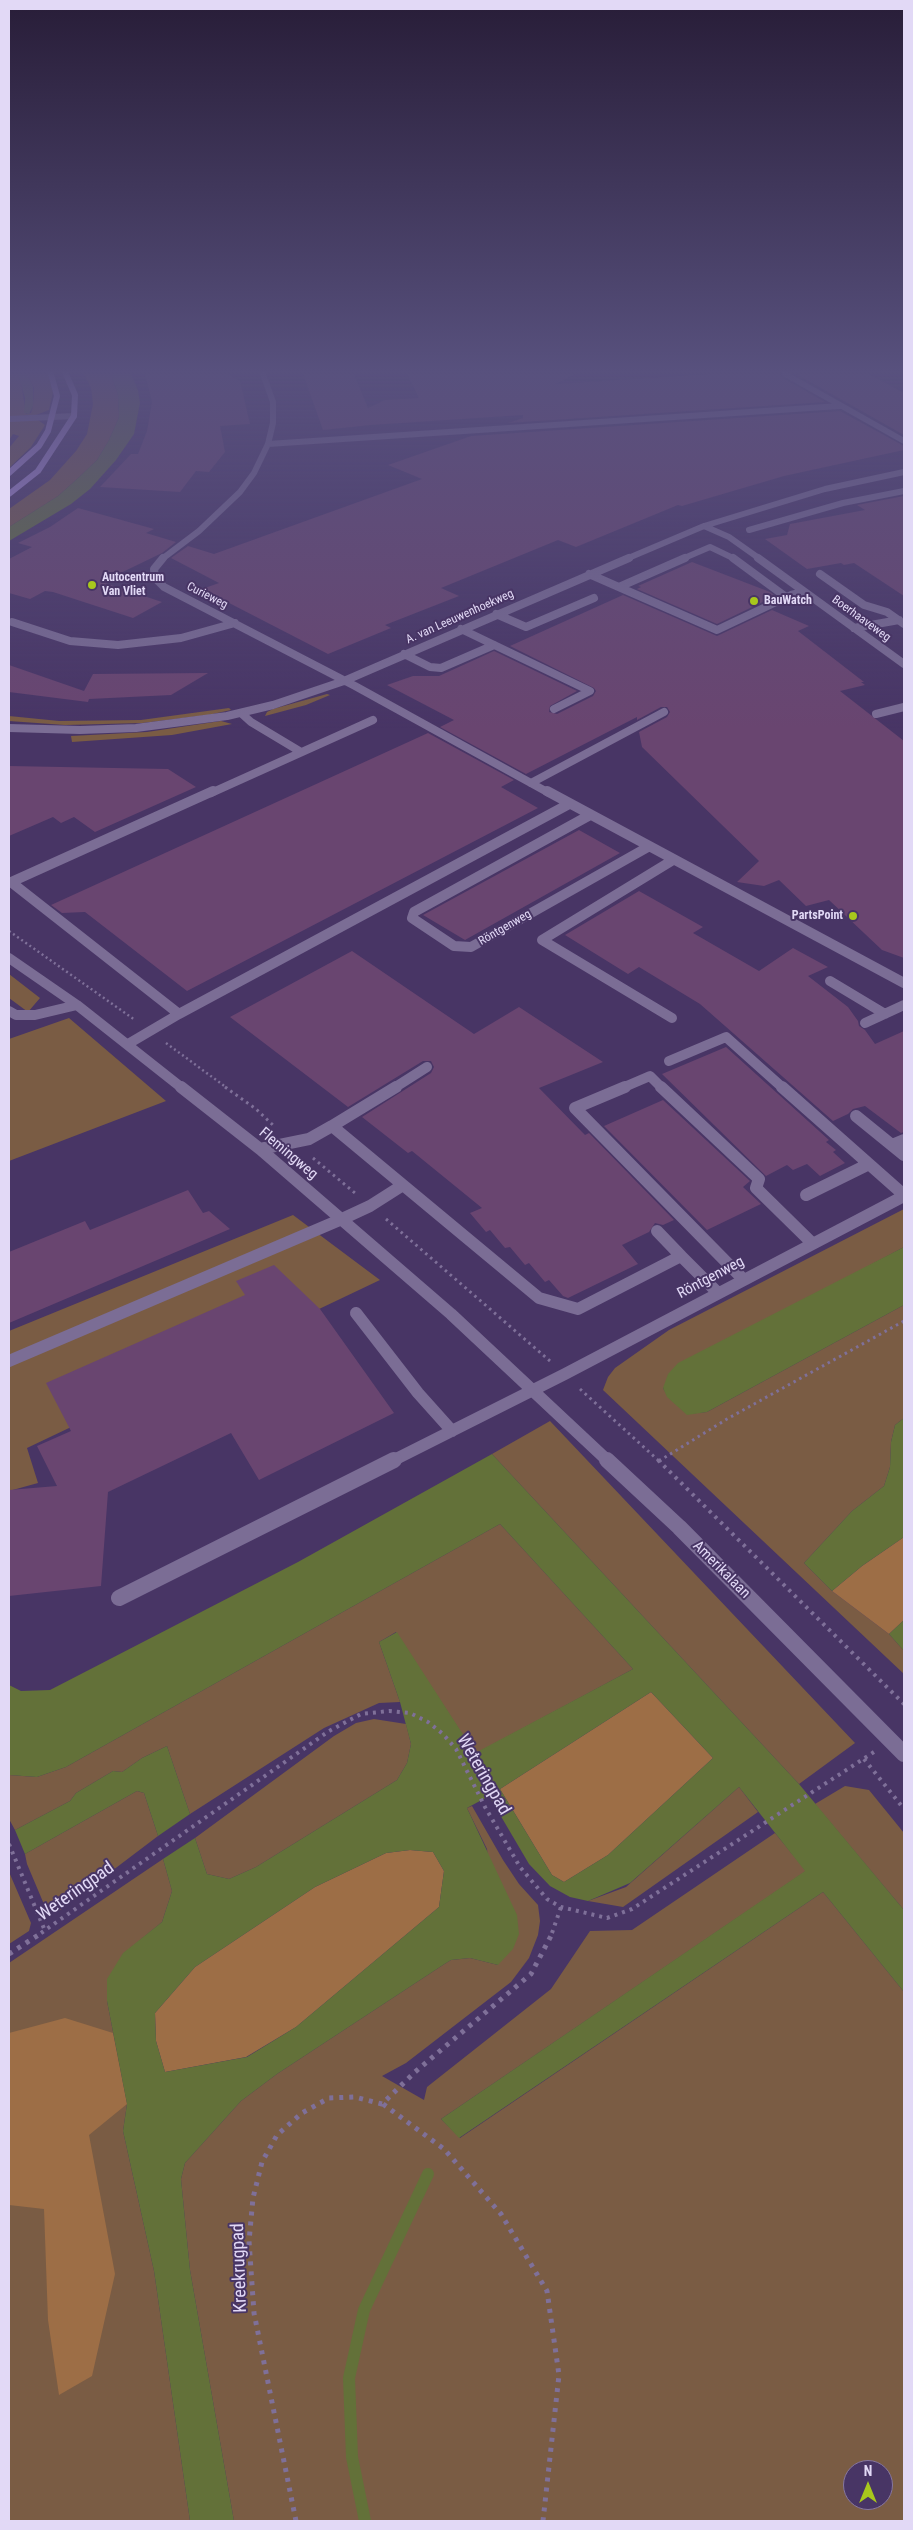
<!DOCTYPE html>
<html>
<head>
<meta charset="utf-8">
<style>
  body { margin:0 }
  #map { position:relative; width:913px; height:2530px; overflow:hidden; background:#483565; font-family:"Roboto Condensed",sans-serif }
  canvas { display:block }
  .frame { position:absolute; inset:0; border:10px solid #e2d9f6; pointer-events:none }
  .north { position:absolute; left:843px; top:2460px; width:50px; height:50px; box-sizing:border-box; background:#483565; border:1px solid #86779f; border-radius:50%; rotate:0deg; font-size:14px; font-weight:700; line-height:20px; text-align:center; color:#e2d9f6 }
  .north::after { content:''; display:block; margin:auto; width:18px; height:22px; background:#a8c71c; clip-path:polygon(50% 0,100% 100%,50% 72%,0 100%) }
</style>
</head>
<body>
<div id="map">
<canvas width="913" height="2530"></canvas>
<div class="frame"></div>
<div class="north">N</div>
</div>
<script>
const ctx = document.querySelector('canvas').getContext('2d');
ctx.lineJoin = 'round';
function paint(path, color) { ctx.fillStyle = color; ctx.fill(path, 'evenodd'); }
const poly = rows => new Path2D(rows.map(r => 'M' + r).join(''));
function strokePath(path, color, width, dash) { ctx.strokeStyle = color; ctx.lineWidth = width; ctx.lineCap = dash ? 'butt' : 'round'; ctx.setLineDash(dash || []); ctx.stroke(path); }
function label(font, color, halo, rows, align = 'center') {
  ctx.font = font + ' "Roboto Condensed",sans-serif'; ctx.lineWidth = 4; ctx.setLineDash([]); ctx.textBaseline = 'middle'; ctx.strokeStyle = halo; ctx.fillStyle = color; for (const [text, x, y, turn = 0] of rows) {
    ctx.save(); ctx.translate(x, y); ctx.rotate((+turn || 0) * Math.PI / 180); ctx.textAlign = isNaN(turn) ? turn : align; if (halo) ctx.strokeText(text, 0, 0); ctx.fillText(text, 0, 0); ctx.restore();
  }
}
const green = poly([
  [9,374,18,374,21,382,26,414,31,413,33,406,34,388,27,374,48,374,53,392,49,410,36,415,9,417],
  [84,374,111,374,118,395,119,417,109,440,97,460,77,479,58,496,9,527,9,509,50,480,76,451,87,434,93,404,91,388],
  [9,420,38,420,45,425,31,447,9,468,9,448,19,436,13,434,9,440],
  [327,694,330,695,306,705,265,716,267,712,273,709],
  [229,708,231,710,208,715,142,723,65,725,9,721,9,716,59,721,141,720],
  [221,721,232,724,172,735,72,742,71,736,147,732],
  [9,974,40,998,28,1012,9,998],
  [69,1018,166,1101,9,1161,9,1039],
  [904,1209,904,1247,837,1283,663,1388,668,1397,687,1414,707,1412,904,1305,904,1418,895,1425,891,1442,890,1467,884,1486,852,1511,804,1563,832,1591,889,1634,904,1651,904,1674,603,1390,608,1377,615,1368,669,1330],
  [293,1215,380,1280,27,1448,38,1483,9,1491,9,1331],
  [550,1421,855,1743,799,1784,492,1454],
  [500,1524,633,1669,475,1754,396,1632,379,1642,400,1702,379,1703,324,1728,190,1814,167,1746,142,1758,122,1772,113,1771,76,1793,70,1801,15,1830,9,1819,9,1775,37,1777,66,1767],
  [374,1719,406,1724,411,1744,407,1763,397,1780,256,1867,229,1879,207,1874,195,1838,334,1736,356,1723],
  [845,1786,869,1790,904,1833,904,1910,815,1804],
  [739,1787,758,1812,623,1907,588,1901,626,1887],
  [137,1791,144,1793,158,1836,59,1911,46,1909,27,1864,25,1854],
  [472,1806,503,1860,519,1884,538,1905,540,1921,538,1935,529,1958,511,1982,406,2063,382,2076,424,2100,427,2087,551,1989,590,1931,632,1930,775,1833,806,1871,441,2119,460,2138,823,1892,904,1992,904,2521,234,2521,190,2270,181,2179,185,2163,241,2101,277,2074,443,1965,451,1960,470,1958,498,1965,487,1849,467,1808],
  [853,2470,883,2470,883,2500,853,2500],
  [163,1859,172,1891,162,1922,123,1954,107,2001,127,2104,123,2131,154,2271,190,2521,9,2521,9,1963],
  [9,1872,31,1923,29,1931,9,1944]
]);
const forest = poly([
  [904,1537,904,1620,889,1634,832,1591,862,1566],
  [651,1692,713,1758,608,1855,564,1882,552,1875,500,1789],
  [410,1850,433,1852,444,1871,439,1907,296,2027,246,2057,165,2072,156,2041,155,2013,195,1967,315,1887,386,1853],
  [65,2018,113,2033,127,2104,89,2135,115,2274,92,2376,59,2395,48,2320,44,2209,9,2205,9,2033]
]);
const water = poly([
  [18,374,27,374,33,386,33,406,29,414,24,413,25,398],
  [111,374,131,374,138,390,140,403,134,434,116,460,90,489,71,504,9,541,9,527,58,496,77,479,97,460,109,440,119,417,118,395],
  [904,1247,904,1305,707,1412,687,1415,667,1397,663,1388,668,1374,678,1363],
  [904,1418,904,1537,862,1566,832,1591,804,1563,852,1511,884,1486,890,1467,891,1442,895,1425],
  [492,1454,799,1784,904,1910,904,1992,823,1892,459,2138,441,2119,805,1871,739,1787,630,1883,588,1901,570,1897,550,1886,529,1864,489,1796,467,1808,517,1915,519,1934,513,1949,498,1965,470,1958,451,1960,443,1965,277,2074,241,2101,185,2163,181,2179,190,2270,234,2521,190,2521,154,2271,123,2131,127,2104,107,2001,107,1979,123,1953,162,1922,172,1891,163,1859,195,1838,207,1874,229,1879,256,1867,397,1780,407,1763,411,1744,400,1702,379,1642,397,1632,475,1753,633,1669,500,1524,66,1767,37,1777,9,1775,9,1685,21,1691,50,1690,298,1562],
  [651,1692,713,1758,608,1855,564,1882,552,1875,500,1789],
  [410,1850,433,1852,444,1871,439,1907,296,2027,247,2057,165,2072,156,2041,155,2013,195,1967,315,1887,386,1853],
  [904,1620,904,1651,889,1634],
  [167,1746,190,1814,158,1836,144,1793,137,1791,25,1854,15,1830,70,1801,76,1793,113,1771,122,1772,142,1758]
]);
const stream = poly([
  [365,2521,352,2457,349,2378,364,2310,428,2174]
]);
const building = poly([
  [145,374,228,374,240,381,250,424,220,426,225,452,209,472,196,471,180,492,100,487,131,454,138,454,147,431,152,402],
  [303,374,354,374,368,408,385,400,419,398,407,374,575,374,556,384,708,374,780,374,783,378,825,402,508,423,523,418,523,415,371,425,323,430],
  [796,374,869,374,904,393,904,435],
  [840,411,904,446,904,450,784,476,682,506,678,505,576,547,558,540,441,588,459,596,385,625,391,628,328,654,202,589,219,583,171,558,188,546,214,554,422,479,388,465,471,436],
  [904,496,904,596,854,563,844,565,841,563,807,569,765,539,787,535,790,524,865,510,857,505],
  [78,508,154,529,146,533,176,542,162,553,102,582,162,602,133,618,53,592,45,591,30,599,9,593,9,559,32,547,18,543,50,527],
  [692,562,770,592,775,596,717,624,637,589,641,587,638,586],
  [623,595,717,636,772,610,809,626,798,631,864,682,861,682,865,685,840,691,904,741,904,958,882,950,829,900,806,906,779,880,764,886,737,882,759,861,642,747,639,732,667,717,670,712,667,707,661,707,637,720,637,717,526,774,440,727,454,720,387,685,413,676,439,676,494,651,577,691,550,706,549,712,557,714,593,696,596,691,594,688,510,646],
  [9,665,84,691,93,674,208,673,171,695,89,699,88,702,9,692],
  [428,733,514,780,501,787,538,808,187,991,85,912,62,913,51,905],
  [9,766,168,769,196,787,95,832,74,817,61,823,53,817,9,836],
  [579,830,620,853,465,940,423,915],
  [639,891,703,927,693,933,759,971,793,948,828,967,808,976,848,1007,858,1021,859,1026,865,1030,875,1044,904,1031,904,1132,901,1133,865,1106,853,1109,848,1114,833,1121,700,1004,639,967,628,974,565,935],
  [352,951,474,1034,519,1007,603,1062,539,1088,585,1135,589,1133,674,1220,663,1225,655,1223,649,1232,622,1245,638,1264,568,1298,563,1296,549,1280,545,1282,529,1263,525,1265,510,1247,505,1248,490,1230,486,1232,470,1213,482,1208,412,1151,408,1153,362,1117,431,1073,434,1067,431,1061,423,1061,348,1107,230,1017],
  [726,1047,829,1140,826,1142,836,1150,833,1152,845,1163,820,1176,807,1164,793,1170,787,1165,766,1176,662,1074],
  [663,1100,750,1181,743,1187,761,1204,707,1230,604,1126],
  [188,1190,203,1213,209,1211,230,1229,9,1323,9,1252,85,1221,90,1230],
  [274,1265,320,1309,394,1413,259,1480,231,1433,108,1492,101,1586,9,1596,9,1490,57,1486,37,1446,71,1431,46,1383,245,1295,236,1281]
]);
const pathFar3 = poly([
  [9,931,135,1020],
  [166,1043,227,1088]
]);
const pathFar2 = poly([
  [225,1087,256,1109,274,1126],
  [313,1158,355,1193],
  [386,1219,550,1361],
  [580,1389,659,1461],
  [659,1461,727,1419,904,1321]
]);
const pathFar1 = poly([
  [658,1460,904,1704],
  [659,1461,661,1460],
  [864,1759,904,1809],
  [9,1844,45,1931],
  [41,1933,329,1731,361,1714,389,1711,410,1713,428,1722,443,1734,456,1749,485,1807,520,1867,547,1899,561,1907,607,1918,632,1909,874,1752],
  [552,1933,561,1907]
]);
const path = poly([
  [9,1954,43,1932],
  [383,2104,444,2149,501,2214,547,2291,559,2375,543,2521],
  [296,2521,254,2313,249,2241,253,2198,262,2162,277,2135,302,2113,329,2098,355,2097,382,2104,415,2072,531,1974,553,1932]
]);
const minorFar4 = poly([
  [785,374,904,441],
  [9,419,74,416],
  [268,444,840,406],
  [704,526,729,537,760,559],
  [749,530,843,503,904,491],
  [162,559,199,531,240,492,254,473,268,444,273,423,273,402,263,374],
  [626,559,704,526,825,489,904,472],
  [682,559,710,547,735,559]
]);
const minorFar3 = poly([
  [163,558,154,569,155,578,164,587,355,686,549,793],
  [733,558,786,597],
  [758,558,904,664],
  [589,574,717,630,791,595,804,592],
  [820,574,864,605,887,612,904,624],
  [619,587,685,558],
  [496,614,526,627,594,598],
  [12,622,70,641,118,645,181,638,235,623],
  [854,628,899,620],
  [461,629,590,691,554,709],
  [404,654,430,667,441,668,494,645],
  [241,713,251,722,301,752],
  [876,714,904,707],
  [9,728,80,730,136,728,227,716,273,705,344,681,629,558],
  [531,783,664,712],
  [211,793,373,720]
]);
const minorFar2 = poly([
  [547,791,904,983],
  [590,815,414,912,412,918,454,946,471,947,648,847],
  [11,882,179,1014,128,1044],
  [9,883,213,791],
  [9,958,77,1005,182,1088],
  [830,981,885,1014],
  [9,1011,16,1015,35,1015,77,1005],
  [179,1014,569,804],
  [672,1018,542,940,673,860],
  [865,1023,904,1005],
  [669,1061,726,1037,783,1088],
  [394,1088,427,1067],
  [622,1088,650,1076,662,1088]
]);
const minorFar1 = poly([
  [181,1087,260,1149,451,1314,608,1461],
  [625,1087,575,1108,743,1279],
  [661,1087,759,1179,756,1188,812,1243],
  [782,1087,904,1195],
  [856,1116,904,1155],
  [332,1126,396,1087],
  [892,1145,904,1140],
  [260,1149,309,1139,332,1126,403,1185],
  [806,1195,869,1164],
  [657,1231,681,1256],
  [356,1313,418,1393,452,1431],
  [9,1361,342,1219,370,1206,403,1185,539,1298,578,1309,681,1256,717,1292],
  [392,1461,565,1374,904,1196]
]);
const minor = poly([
  [607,1460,679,1527,904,1754],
  [119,1598,394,1460]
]);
const major = poly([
  [9,473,39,446,48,431,57,396,51,374],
  [9,494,38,471,74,416,75,395,66,374]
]);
const markers = [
  [92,585,5,"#a8c71c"],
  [754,601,5,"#a8c71c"],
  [853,916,5,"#a8c71c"]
];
const farPoinames = [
  ["Autocentrum",102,578],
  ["Van Vliet",102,592],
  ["BauWatch",764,601],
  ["PartsPoint",843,916,"right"]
];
const farStreetnames = [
  ["Curieweg",207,596,27],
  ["A. van Leeuwenhoekweg",460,617,-24],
  ["Boerhaaveweg",861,619,36],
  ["Röntgenweg",505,928,-30]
];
const streetNames = [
  ["Flemingweg",288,1154,40],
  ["Röntgenweg",711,1278,-28],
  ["Amerikalaan",721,1570,45]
];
const nearStreetnames = [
  ["Weteringpad",483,1775,60],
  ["Weteringpad",76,1892,-35],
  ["Kreekrugpad",240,2268,-92]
];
paint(green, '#7a5c44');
paint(forest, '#9d6e46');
paint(water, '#637139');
strokePath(stream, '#637139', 12);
paint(building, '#694570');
strokePath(pathFar3, '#7f7099', 2.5, [2, 3]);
strokePath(pathFar2, '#7f7099', 3, [2.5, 4]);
strokePath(pathFar1, '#7f7099', 4, [3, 5]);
strokePath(path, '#7f7099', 5, [4, 6]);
strokePath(minorFar4, '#7b6d95', 6);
strokePath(minorFar3, '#7b6d95', 8);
strokePath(minorFar2, '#7b6d95', 10);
strokePath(minorFar1, '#7b6d95', 12);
strokePath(minor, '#7b6d95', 16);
strokePath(major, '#b596e8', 6);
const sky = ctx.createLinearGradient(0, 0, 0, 729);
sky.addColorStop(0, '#281d38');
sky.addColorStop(0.51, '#58517e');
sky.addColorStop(1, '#58517e00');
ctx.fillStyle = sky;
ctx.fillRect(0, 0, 913, 729);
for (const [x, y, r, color] of markers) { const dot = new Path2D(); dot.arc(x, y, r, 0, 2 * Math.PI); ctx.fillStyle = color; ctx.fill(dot); strokePath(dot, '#483565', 2); }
label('bold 12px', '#e2d9f6', '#483565', farPoinames, 'left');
label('12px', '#e2d9f6', '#483565', farStreetnames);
label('15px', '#e2d9f6', '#483565', streetNames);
label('18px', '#e2d9f6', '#483565', nearStreetnames);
</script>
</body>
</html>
